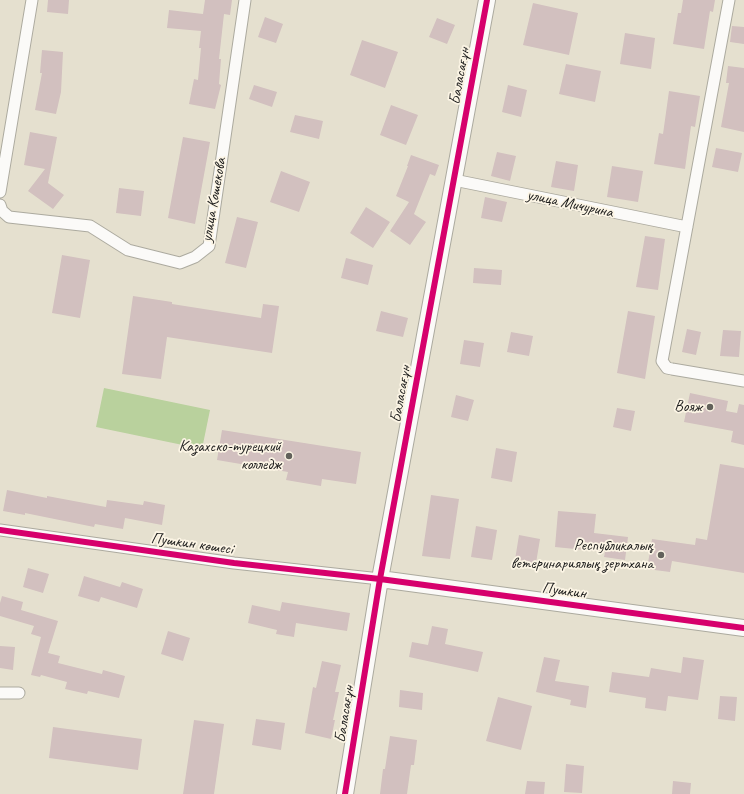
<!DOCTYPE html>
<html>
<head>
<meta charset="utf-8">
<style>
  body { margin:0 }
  canvas { display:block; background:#e5e0cf }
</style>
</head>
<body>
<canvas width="744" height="794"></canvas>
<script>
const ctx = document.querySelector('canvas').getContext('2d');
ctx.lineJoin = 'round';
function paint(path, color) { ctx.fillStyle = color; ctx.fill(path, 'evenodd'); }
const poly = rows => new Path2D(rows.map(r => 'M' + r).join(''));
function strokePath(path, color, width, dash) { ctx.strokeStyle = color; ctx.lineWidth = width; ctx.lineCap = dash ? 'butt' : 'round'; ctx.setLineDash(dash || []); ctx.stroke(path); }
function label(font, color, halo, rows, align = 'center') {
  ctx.font = font + ' Caveat,sans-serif'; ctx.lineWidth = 3.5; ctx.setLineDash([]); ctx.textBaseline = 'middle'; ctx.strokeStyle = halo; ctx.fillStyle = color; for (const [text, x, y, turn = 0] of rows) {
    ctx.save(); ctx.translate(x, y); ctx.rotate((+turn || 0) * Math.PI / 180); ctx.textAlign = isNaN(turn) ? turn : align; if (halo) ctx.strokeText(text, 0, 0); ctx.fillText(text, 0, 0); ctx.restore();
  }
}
const green = poly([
  [104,388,210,410,202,449,96,427]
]);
const building = poly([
  [48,0,69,0,68,14,47,12],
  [205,0,232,0,230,15,224,14,219,59,221,59,219,84,221,85,215,109,189,104,194,79,198,80,201,48,199,48,201,31,167,28,169,10,203,14],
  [683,0,715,0,713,12,710,11,704,49,673,44,678,13,681,13],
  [533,3,578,13,569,55,523,45],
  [265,17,283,24,276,43,258,37],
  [437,18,455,25,447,44,429,37],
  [732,26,744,27,744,44,730,42],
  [625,33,655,38,651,69,620,64],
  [362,40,398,52,385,88,350,75],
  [42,50,63,52,61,92,56,114,35,110,42,73,40,73],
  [566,64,601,71,595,102,559,94],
  [728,66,744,68,744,132,721,127,729,83,726,83],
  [254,85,277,92,272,107,249,99],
  [508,85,527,90,521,117,502,112],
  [669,91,700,96,695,127,691,126,685,169,654,164,659,133,663,134],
  [391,105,418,115,406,145,380,135],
  [295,115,323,121,319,139,290,132],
  [30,132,57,137,48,183,64,195,53,209,28,191,45,169,24,165],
  [183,137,210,142,195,224,168,218],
  [716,148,742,153,738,172,712,167],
  [497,152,516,156,510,181,491,176],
  [411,155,439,165,435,176,430,174,414,214,426,222,410,245,390,231,409,202,396,196,408,166,407,166],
  [556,161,578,165,574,191,551,187],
  [612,166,643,171,638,202,607,197],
  [281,171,310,182,299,212,270,202],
  [119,188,144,191,141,216,116,213],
  [485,197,507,202,502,222,481,218],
  [366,207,390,222,373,248,350,233],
  [237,217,258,222,246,268,225,263],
  [645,236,665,239,658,290,636,287],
  [62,255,90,260,80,318,52,313],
  [346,258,373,265,368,285,341,278],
  [474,268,502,270,501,285,473,283],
  [133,296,172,302,172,304,261,318,263,304,279,306,272,353,167,337,161,379,122,374],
  [381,311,408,318,403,337,376,331],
  [628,311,655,316,645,379,617,373],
  [687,329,701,332,696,355,682,352],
  [723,330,741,331,739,357,720,356],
  [511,332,533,336,529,356,507,352],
  [464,340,484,343,480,367,460,364],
  [690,393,728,401,726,411,737,413,739,404,744,405,744,445,731,442,733,431,684,422],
  [456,395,474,400,468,421,451,417],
  [617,408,635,411,631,431,613,427],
  [222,430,361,452,356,484,322,479,321,486,286,480,288,472,217,460],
  [496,448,517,452,512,482,491,478],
  [720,464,744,468,744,573,672,561,670,572,647,569,652,539,695,545,696,538,707,540],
  [7,490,47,498,47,496,106,507,107,500,143,505,144,501,165,505,162,525,125,518,123,529,95,524,94,527,25,513,25,515,3,511],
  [431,495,459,499,450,559,422,556],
  [558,511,596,514,594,533,628,537,625,560,604,557,605,552,555,547],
  [476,526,497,530,492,560,471,557],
  [519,535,540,539,535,569,514,566],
  [28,568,49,574,43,593,23,587],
  [84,576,120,587,122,582,143,589,137,608,101,597,99,602,78,596],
  [2,596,23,602,21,610,58,621,48,653,60,656,58,663,102,674,103,670,125,676,119,698,88,691,87,694,65,689,67,682,41,675,40,677,31,675,41,637,31,634,34,626,0,616,0,603],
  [282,602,350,613,347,631,296,623,294,637,276,634,277,630,248,623,252,605,280,611],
  [432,626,448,629,445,644,483,652,478,672,409,657,412,642,428,645],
  [168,631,190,638,183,661,161,654],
  [0,646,15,647,13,670,0,668],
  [544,657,560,660,555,681,589,686,586,708,570,705,571,700,536,692],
  [683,657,704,660,698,700,668,696,666,711,645,708,646,698,609,692,612,672,649,677,651,668,681,673],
  [322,661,341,665,335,692,339,692,333,720,335,720,331,739,305,733,313,687,316,688],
  [400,690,423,693,422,710,399,707],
  [720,696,737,697,735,721,718,719],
  [498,697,532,706,521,750,486,741],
  [256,719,285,723,281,750,252,745],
  [194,720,224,724,214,794,183,794],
  [53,727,142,739,138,770,49,758],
  [390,736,417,740,414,765,411,765,407,794,380,794,383,769,385,769],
  [566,764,584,766,582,793,564,792],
  [527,781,545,782,544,794,525,794],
  [673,781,691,783,690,794,672,794]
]);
const street = poly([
  [729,0,662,361,667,368,672,369,744,381],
  [454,180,687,227],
  [0,192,32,0],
  [0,205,2,211,9,217,90,226,128,250,180,263,195,257,209,246,245,0],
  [0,530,234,563,380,579],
  [0,693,19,693]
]);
const secondary = poly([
  [380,579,744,628],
  [345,794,380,579,487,0]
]);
const cycleway = poly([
  [0,530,234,563,380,579,744,628],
  [345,794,380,579,487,0]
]);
const markers = [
  [710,407,4,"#62615b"],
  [289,456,4,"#62615b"],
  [661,555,4,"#62615b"]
];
const streetNames = [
  ["Баласағұн",460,76,-80],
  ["улица Кошекова",214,200,-80],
  ["улица Мичурина",570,204,12],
  ["Баласағұн",401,394,-80],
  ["Пушкин көшесі",192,544,8],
  ["Пушкин",564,591,8],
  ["Баласағұн",345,714,-81]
];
const poiNames = [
  ["Вояж",702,407],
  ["Казахско-турецкий",281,447],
  ["колледж",281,465],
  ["Республикалық",653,546],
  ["ветеринариялық зертхана",653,564]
];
paint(green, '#b9d19d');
paint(building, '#d2c0bf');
strokePath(street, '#acaa9f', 13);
strokePath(secondary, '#acaa9f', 18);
strokePath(street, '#fbfaf8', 11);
strokePath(secondary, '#fbfaf8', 16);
strokePath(cycleway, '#d6006c', 6);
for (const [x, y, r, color] of markers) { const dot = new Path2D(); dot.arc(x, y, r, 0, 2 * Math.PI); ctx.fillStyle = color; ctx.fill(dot); strokePath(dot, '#fcf5e5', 1.5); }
label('16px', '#1c1c1c', '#fcf5e5', streetNames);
label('16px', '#1c1c1c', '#fcf5e5', poiNames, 'right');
</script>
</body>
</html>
